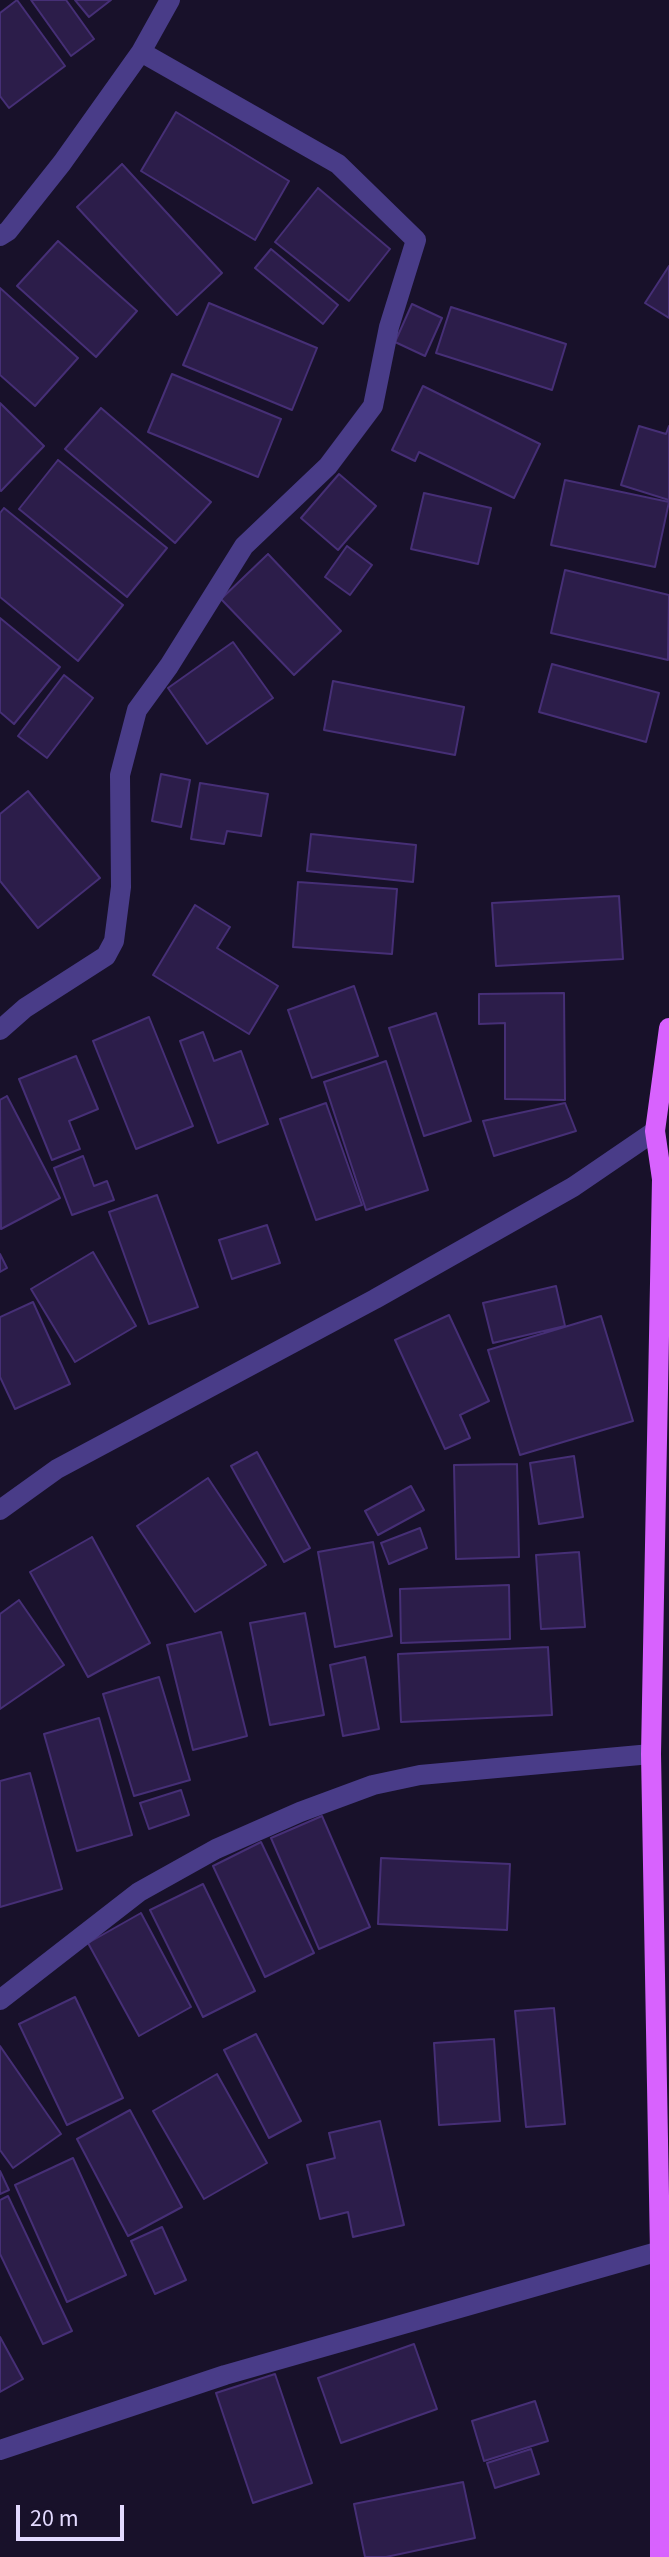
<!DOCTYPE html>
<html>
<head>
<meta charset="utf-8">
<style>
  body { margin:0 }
  #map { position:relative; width:669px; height:2557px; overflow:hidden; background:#18112a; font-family:"Source Sans 3",sans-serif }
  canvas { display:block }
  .scale { position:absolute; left:16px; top:2505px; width:108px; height:36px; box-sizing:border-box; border:4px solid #e3daff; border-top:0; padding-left:10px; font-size:24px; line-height:28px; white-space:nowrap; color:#e3daff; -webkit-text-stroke:6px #18112a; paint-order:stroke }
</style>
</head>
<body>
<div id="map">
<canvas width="669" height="2557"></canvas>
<div class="scale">20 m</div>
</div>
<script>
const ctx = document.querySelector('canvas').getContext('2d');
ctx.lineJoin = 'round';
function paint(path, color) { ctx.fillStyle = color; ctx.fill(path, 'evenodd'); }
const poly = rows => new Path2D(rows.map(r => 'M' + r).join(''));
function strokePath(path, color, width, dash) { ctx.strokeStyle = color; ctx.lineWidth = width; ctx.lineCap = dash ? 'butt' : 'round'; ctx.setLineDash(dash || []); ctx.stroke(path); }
const building = poly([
  [17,0,65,66,9,108,0,96,0,13,17,0],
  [31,0,66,0,94,39,71,56,31,0],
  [75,0,111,0,89,17,75,0],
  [176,112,289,181,255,240,141,171,176,112],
  [122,164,222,273,177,315,77,207,122,164],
  [318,188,390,249,349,301,275,242,318,188],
  [58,241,137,311,96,357,17,286,58,241],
  [271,249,338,305,323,324,255,268,271,249],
  [669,266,669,318,645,303,669,266],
  [0,288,78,358,35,406,0,375,0,288],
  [209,303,317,348,292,410,183,365,209,303],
  [412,304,442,318,425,356,395,342,412,304],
  [451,307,566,344,552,390,436,353,451,307],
  [172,374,281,419,258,477,148,432,172,374],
  [423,386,540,444,514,498,419,452,415,461,392,450,423,386],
  [0,403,44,446,1,491,0,490,0,403],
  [101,408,211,502,175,543,65,449,101,408],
  [639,426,666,434,669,426,669,500,621,485,639,426],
  [58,460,167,548,127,597,19,509,58,460],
  [339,474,376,506,338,550,301,518,339,474],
  [565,480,669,502,655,567,551,545,565,480],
  [424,493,491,508,478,564,411,549,424,493],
  [4,508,123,605,78,661,0,597,0,513,4,508],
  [347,546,372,565,350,595,325,577,347,546],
  [268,554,341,631,294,675,221,599,268,554],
  [565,570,669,595,668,660,551,633,565,570],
  [0,618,60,667,14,724,0,712,0,618],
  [233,642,273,698,207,744,168,688,233,642],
  [552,664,659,693,646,742,539,712,552,664],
  [64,675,93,698,47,758,18,736,64,675],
  [333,681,464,707,455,755,324,730,333,681],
  [161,774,190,780,181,827,152,821,161,774],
  [200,783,268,794,261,836,227,831,224,844,191,839,200,783],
  [28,791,100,878,38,928,0,881,0,814,28,791],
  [311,834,416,845,413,882,307,871,311,834],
  [298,882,397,889,392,954,293,947,298,882],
  [619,896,623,959,496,966,492,903,619,896],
  [195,905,230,927,217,948,278,986,249,1034,153,975,195,905],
  [354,986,378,1056,312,1078,288,1010,354,986],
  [564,993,565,1100,505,1099,505,1023,479,1024,479,994,564,993],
  [436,1013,471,1121,424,1136,389,1028,436,1013],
  [149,1017,193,1126,136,1149,93,1041,149,1017],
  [203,1032,214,1061,241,1051,268,1124,218,1143,180,1041,203,1032],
  [76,1056,98,1109,69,1121,80,1149,52,1160,19,1079,76,1056],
  [386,1061,428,1190,366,1210,324,1082,386,1061],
  [7,1096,60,1198,1,1229,0,1100,7,1096],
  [326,1103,362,1205,316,1220,280,1119,326,1103],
  [565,1103,576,1131,494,1156,483,1121,565,1103],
  [83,1156,94,1186,107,1181,114,1200,72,1215,54,1168,83,1156],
  [157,1195,198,1307,149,1324,109,1212,157,1195],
  [267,1225,280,1263,232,1279,219,1240,267,1225],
  [93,1252,136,1326,75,1362,31,1289,93,1252],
  [0,1254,7,1268,0,1272,0,1254],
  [556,1286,565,1326,493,1343,483,1303,556,1286],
  [33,1302,70,1384,15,1409,0,1377,0,1317,33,1302],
  [449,1315,489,1401,460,1415,470,1438,445,1449,395,1340,449,1315],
  [601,1316,633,1421,520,1455,488,1350,601,1316],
  [257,1452,310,1548,284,1562,231,1466,257,1452],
  [574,1456,583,1517,539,1524,530,1463,574,1456],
  [517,1464,519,1557,456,1559,454,1465,517,1464],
  [208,1478,266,1565,195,1612,137,1526,208,1478],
  [411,1486,424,1510,378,1535,365,1511,411,1486],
  [420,1528,427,1548,389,1564,381,1543,420,1528],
  [92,1537,150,1643,88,1677,30,1572,92,1537],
  [373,1542,392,1636,335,1647,318,1552,373,1542],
  [579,1552,585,1627,541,1629,536,1555,579,1552],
  [509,1585,510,1639,401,1643,400,1589,509,1585],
  [19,1600,64,1665,0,1709,0,1614,19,1600],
  [305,1613,324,1715,270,1725,250,1623,305,1613],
  [221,1632,247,1736,193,1750,167,1645,221,1632],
  [548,1647,552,1715,401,1722,398,1654,548,1647],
  [365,1657,379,1729,343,1736,330,1665,365,1657],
  [159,1677,190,1780,134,1796,103,1694,159,1677],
  [99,1718,132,1835,77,1851,44,1734,99,1718],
  [30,1773,62,1889,0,1907,0,1781,30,1773],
  [181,1790,189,1815,149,1829,140,1803,181,1790],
  [322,1816,370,1927,319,1949,271,1838,322,1816],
  [261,1842,314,1953,265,1977,213,1866,261,1842],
  [381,1858,510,1864,507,1930,378,1924,381,1858],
  [203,1884,255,1991,203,2017,150,1910,203,1884],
  [141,1913,191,2007,139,2036,88,1943,141,1913],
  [75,1997,123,2098,67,2125,19,2024,75,1997],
  [554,2008,565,2124,526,2127,515,2011,554,2008],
  [256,2034,301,2121,269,2138,224,2050,256,2034],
  [494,2039,500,2121,439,2125,434,2043,494,2039],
  [0,2046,61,2134,13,2168,0,2150,0,2046],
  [217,2074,267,2163,204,2199,153,2111,217,2074],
  [130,2110,182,2207,128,2236,77,2139,130,2110],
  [380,2121,404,2225,353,2237,348,2212,320,2219,307,2165,335,2158,329,2133,380,2121],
  [73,2158,126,2275,67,2302,15,2185,73,2158],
  [0,2171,9,2190,0,2194,0,2171],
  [8,2196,72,2331,43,2344,0,2254,0,2200,8,2196],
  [162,2227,186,2280,155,2294,131,2241,162,2227],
  [0,2337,23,2379,0,2392,0,2337],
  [414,2344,437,2409,341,2443,318,2378,414,2344],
  [275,2374,312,2483,253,2503,216,2393,275,2374],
  [535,2401,548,2441,484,2461,472,2421,535,2401],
  [531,2449,539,2474,495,2488,487,2463,531,2449],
  [463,2482,475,2538,386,2557,365,2557,354,2504,463,2482]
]);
const minor = poly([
  [0,236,8,231,62,163,141,52,170,0],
  [0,1030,25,1008,106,956,114,941,121,887,120,775,137,710,169,666,244,546,328,466,373,406,389,327,416,240,338,164,141,52],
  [0,1510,57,1469,375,1299,573,1187,655,1131],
  [0,2000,139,1892,216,1849,300,1812,373,1785,420,1775,651,1754],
  [0,2450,225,2375,660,2251]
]);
const major = poly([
  [660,2557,660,2251,651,1754,662,1179,655,1131,669,1028]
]);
paint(building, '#2c1d4a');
strokePath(building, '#462f76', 2);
strokePath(minor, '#493c88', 20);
strokePath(major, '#d862fe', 20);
</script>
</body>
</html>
